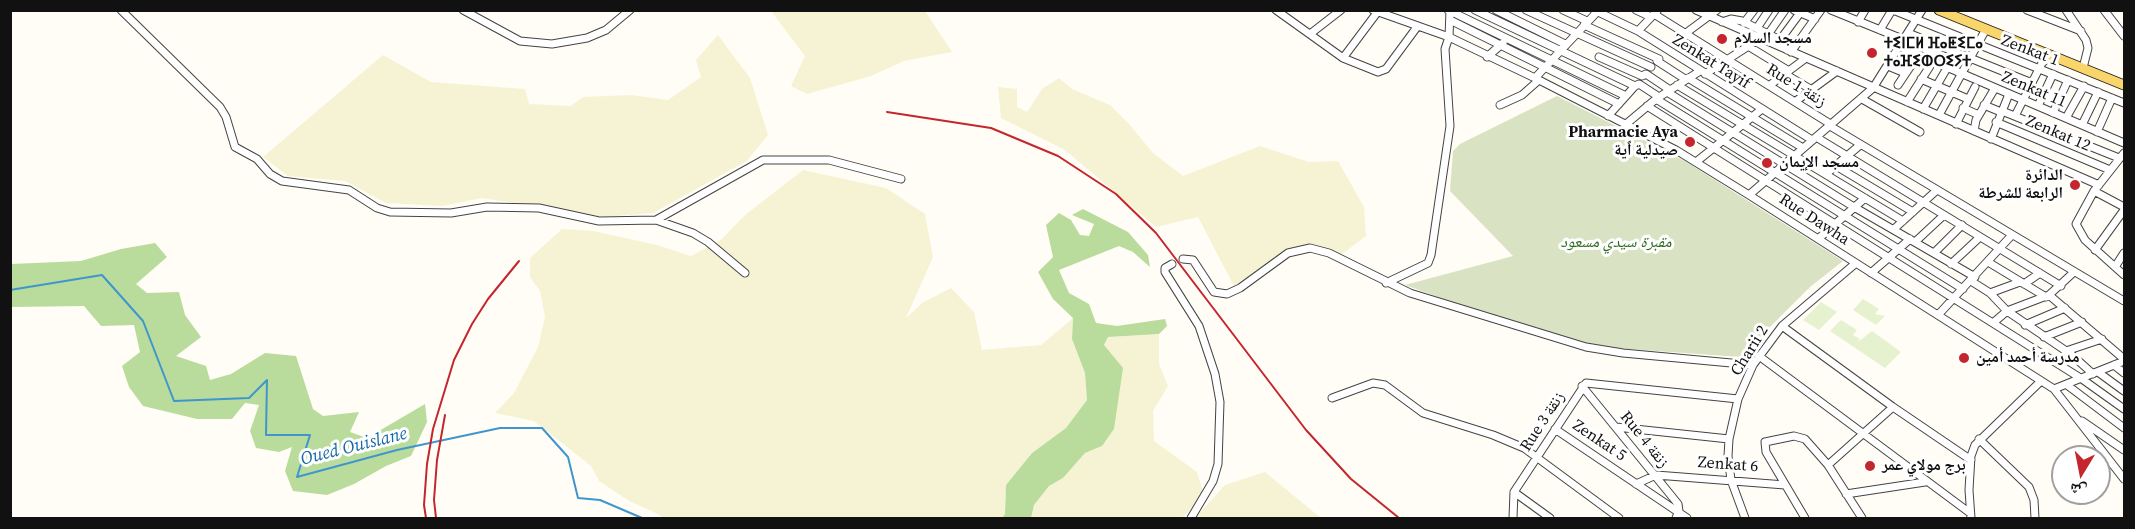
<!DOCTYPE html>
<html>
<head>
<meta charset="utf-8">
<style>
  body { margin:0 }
  #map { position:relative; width:2135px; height:529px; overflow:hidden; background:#fffdf5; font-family:"Source Serif 4","Noto Naskh Arabic",serif }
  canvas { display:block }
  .frame { position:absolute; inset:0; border:12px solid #111; pointer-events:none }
  .north { position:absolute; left:2051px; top:445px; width:60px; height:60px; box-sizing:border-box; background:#fff; border:2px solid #a0a0a0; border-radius:50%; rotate:190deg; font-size:16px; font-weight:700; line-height:24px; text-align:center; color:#111 }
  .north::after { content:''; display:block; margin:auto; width:21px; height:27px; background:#c4262e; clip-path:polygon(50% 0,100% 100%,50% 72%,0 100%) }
</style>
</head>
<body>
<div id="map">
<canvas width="2135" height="529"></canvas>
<div class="frame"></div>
<div class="north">ش</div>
</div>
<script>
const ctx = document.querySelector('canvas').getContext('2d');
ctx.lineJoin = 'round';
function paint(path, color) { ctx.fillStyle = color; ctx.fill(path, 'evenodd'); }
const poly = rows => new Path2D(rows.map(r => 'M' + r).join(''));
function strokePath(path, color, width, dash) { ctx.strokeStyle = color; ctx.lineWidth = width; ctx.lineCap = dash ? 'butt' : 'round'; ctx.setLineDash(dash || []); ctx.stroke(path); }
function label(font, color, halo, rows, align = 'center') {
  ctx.font = font + ' "Source Serif 4","Noto Naskh Arabic","Noto Sans Tifinagh",serif'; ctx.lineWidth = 6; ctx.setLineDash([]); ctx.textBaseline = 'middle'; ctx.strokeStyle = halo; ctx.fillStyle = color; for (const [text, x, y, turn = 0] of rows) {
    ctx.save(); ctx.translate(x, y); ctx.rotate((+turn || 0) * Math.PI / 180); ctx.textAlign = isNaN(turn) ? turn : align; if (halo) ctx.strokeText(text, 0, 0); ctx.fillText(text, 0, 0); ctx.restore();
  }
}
const farmland = poly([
  [771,11,925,11,952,52,904,61,871,76,807,94,791,86,805,56],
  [718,35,750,78,768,135,747,161,653,213,603,217,482,198,442,206,386,203,345,181,288,176,263,157,383,55,431,82,525,89,529,104,571,106,583,97,631,95,668,100,701,77,696,60],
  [1059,78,1072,89,1110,105,1129,124,1153,153,1183,176,1260,146,1309,162,1338,161,1364,207,1366,236,1342,254,1310,243,1269,262,1234,286,1198,217,1156,227,1065,150,1001,118,998,87,1017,89,1017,107,1027,112,1042,89],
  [803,170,886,188,925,214,933,257,906,318,922,303,951,288,974,312,982,350,1041,345,1073,318,1072,339,1085,373,1087,400,1066,428,1032,453,1006,485,1005,514,1002,518,664,518,656,513,629,501,599,481,591,466,534,421,495,413,514,393,538,347,545,317,540,291,530,277,530,258,562,229,593,231,657,245,691,256,722,239,745,215],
  [1159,334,1159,364,1168,386,1153,411,1154,441,1197,472,1204,495,1182,518,1031,518,1034,505,1049,486,1063,478,1085,453,1102,446,1104,345,1108,337],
  [1265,472,1321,518,1195,518,1225,485]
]);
const forest = poly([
  [1083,209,1128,232,1148,255,1150,267,1133,252,1119,246,1059,270,1069,293,1089,304,1096,323,1117,326,1165,319,1167,326,1159,334,1108,337,1104,345,1123,368,1114,429,1102,446,1085,453,1063,478,1049,486,1034,505,1031,518,1002,518,1005,514,1006,485,1032,453,1066,428,1087,400,1085,373,1072,339,1073,318,1053,299,1038,272,1053,257,1046,225,1059,213,1071,220,1080,235,1089,236,1094,224,1072,215],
  [155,243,167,257,136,284,147,293,179,292,185,315,201,337,176,356,206,366,210,380,231,374,265,353,296,356,313,409,323,416,359,412,350,432,367,438,425,404,427,422,411,456,386,466,354,484,327,495,293,491,285,471,292,447,279,452,256,448,250,431,259,405,245,403,232,419,197,419,143,406,129,387,122,366,140,352,134,325,101,326,84,306,11,307,11,264,81,261,121,249]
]);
const cemetery = poly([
  [1557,96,1685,161,1843,261,1810,287,1740,357,1587,346,1502,320,1405,285,1513,256,1450,191,1453,151,1460,144]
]);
const pitch = poly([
  [1863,299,1879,309,1875,314,1885,316,1876,325,1853,310],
  [1821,302,1837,312,1819,330,1803,320],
  [1841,320,1857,330,1853,335,1860,339,1858,342,1872,331,1901,352,1885,368,1830,331]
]);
const stream = poly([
  [10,290,102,275,143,321,174,401,249,398,267,380,266,435,310,435,297,477,397,450,500,428,542,428,568,457,578,498,600,500,642,518]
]);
const minor = poly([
  [121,10,220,107,226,117,235,147,257,159,270,174,282,181,349,190,377,208,390,212,451,213,487,207,539,208,599,221,656,220,693,233,708,242,745,273],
  [463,10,520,41,552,44,587,38,606,30,630,10],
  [1276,10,1343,58,1378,72,1386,69,1417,27],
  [1373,10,1449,37,1535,78,1676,150,1749,195,2054,389,2124,479],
  [1448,10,1626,96],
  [1475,10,1635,86,1639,84,1659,97],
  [1496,10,1565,44],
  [1526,10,1651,67],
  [1563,10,1587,21],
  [1594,10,1638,31,1812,140],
  [1636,10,1651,17],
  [1696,10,2099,185],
  [1794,10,1815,19],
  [1831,10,1905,40],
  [1893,10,2124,103],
  [2027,10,2081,31],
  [2066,10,2086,40,2088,48,2084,64],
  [2104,10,2124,36],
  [1654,14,1832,125],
  [1450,20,1619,104],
  [1722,22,1731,19,1742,21,1780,40,1787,50],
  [1858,22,1865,10],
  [1744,23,1754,10],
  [1584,25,1659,59],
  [1757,28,1769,10],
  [1880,30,1892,10],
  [1638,31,1657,11],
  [1686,33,1717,10],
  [1769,33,1785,10],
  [1908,33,2032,83],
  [1310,34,1341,10],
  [1780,40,1800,13],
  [1748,46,1789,71],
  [1900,47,2124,143],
  [1791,52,1821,10],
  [1487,57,1503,43],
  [1599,57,1642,76,1646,74,1670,90],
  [1343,58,1379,10],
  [1657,61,1685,79],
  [1888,66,1905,73],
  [1705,74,1761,38],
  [1785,74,1812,90],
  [1535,78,1597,12],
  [1688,78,1803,148],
  [1921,79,1968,99],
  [1677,85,1903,221],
  [1770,85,1806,58],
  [1898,85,1918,55],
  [1667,92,1854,207,1975,277],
  [1656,99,1963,289],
  [1862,99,1920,132],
  [1796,101,1837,71],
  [1907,102,1930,66],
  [1500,105,1522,95,1539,80],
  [1984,105,2001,112],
  [1647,106,2082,379,2124,409],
  [2038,106,2053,74],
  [1963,108,1979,115],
  [1923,109,1947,68],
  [2002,111,2119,158],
  [2053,113,2068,80],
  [1939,115,1986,29],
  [1608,116,1635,86],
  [2015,116,2042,63,2050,56],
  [2066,118,2084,86],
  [1996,122,2110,170],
  [1956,124,1975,87],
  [1625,125,1656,99,1700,71],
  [2082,125,2098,92],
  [1830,126,2124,301],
  [1974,131,1976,120,1995,88],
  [2097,132,2112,98],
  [1816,137,2061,286],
  [1991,139,2009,94],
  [2124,153,2094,191,2076,224,2085,240,2124,275],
  [1696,162,1762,109],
  [1836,166,1913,212],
  [1826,174,1860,145],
  [2094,191,2124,207],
  [1749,195,1873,88,1922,10],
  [656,220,763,160,829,160,901,179],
  [1894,229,1937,190],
  [1818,239,1865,198],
  [1915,242,1944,215],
  [2095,250,2124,210],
  [1934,253,1962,225],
  [1183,259,1193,260,1214,292,1227,294,1240,288,1288,253,1310,248,1329,253,1410,293,1586,347,1623,353,1753,365],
  [1988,262,2046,297],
  [1172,264,1165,268,1165,272,1199,326,1215,374,1220,402,1218,464,1213,481,1191,518],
  [1951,264,1980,237],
  [2115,267,2124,253],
  [1871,273,1910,239],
  [1971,281,1990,293,2020,282],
  [1386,283,1428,263,1431,255,1450,126,1445,49,1449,37,1450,10],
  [2024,284,2040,273],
  [1990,293,2007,311,2072,355,2093,374],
  [2049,295,2124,359],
  [1938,315,2011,236],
  [1993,323,2007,311,2049,295,2074,272],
  [2025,325,2065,308],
  [1782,326,1893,407,1971,460],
  [2044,337,2082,322],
  [2066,351,2102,339],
  [1759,356,1970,513],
  [2114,365,2124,373],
  [2098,372,2124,391],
  [2067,385,2124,428],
  [1582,386,1678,504,1679,511,1676,518],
  [2054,389,2124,361],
  [1332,398,1373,383,1385,385,1423,413,1493,435,1524,448,1619,518],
  [2082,421,2124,450],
  [1616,427,1729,439],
  [1555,429,1687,518],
  [1979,439,2029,487,2034,500,2035,518],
  [1828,465,1893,407],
  [1636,484,1656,475,1785,485],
  [1514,492,1550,518],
  [1846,494,1925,482],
  [1513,518,1514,492,1586,383,1738,399],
  [1745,518,1731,480,1728,456,1729,439,1738,399,1753,365,1782,326,1856,263],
  [1805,518,1766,452,1765,442,1794,436,1805,439,1828,465,1862,518],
  [1971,518,1969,490,1971,456,1975,445,2041,381]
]);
const major = poly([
  [1939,10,2124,85]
]);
const rail = poly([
  [887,112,991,128,1058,156,1116,194,1156,233,1306,430,1351,479,1399,518],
  [426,518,424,505,427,464,433,429,454,360,472,324,488,299,519,261],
  [436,518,434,500,437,460,445,415]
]);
const markers = [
  [1722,39,6,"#c4262e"],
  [1872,53,6,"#c4262e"],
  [1690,142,6,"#c4262e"],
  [1767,163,6,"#c4262e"],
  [2075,185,6,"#c4262e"],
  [1964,358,6,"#c4262e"],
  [1870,466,6,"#c4262e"]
];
const poiNames = [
  ["مسجد السلام",1734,39],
  ["ⵜⵉⵏⵎⵍ ⴼⴰⵟⵉⵎⴰ",1884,44],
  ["ⵜⴰⴼⵉⵀⵔⵉⵢⵜ",1884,62],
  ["Pharmacie Aya",1678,133,"right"],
  ["صيدلية اًية",1678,151,"right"],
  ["مسجد الإيمان",1779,163],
  ["الدائرة",2063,176,"right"],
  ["الرابعة للشرطة",2063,194,"right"],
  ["مدرسة أحمد أمين",1976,358],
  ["برج مولاي عمر",1882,466]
];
const streetNames = [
  ["Zenkat 1",2030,51,21],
  ["Zenkat Tayif",1711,62,32],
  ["Rue 1 زنقة",1796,86,32],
  ["Zenkat 11",2034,90,23],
  ["Zenkat 12",2058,134,23],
  ["Rue Dawha",1814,220,33],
  ["Charii 2",1750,351,-58],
  ["Rue 3 زنقة",1543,422,-57],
  ["Rue 4 زنقة",1644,440,51],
  ["Zenkat 5",1599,441,34],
  ["Zenkat 6",1728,465,4]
];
const parkNames = [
  ["مقبرة سيدي مسعود",1616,243]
];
const waterNames = [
  ["Oued Ouislane",354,447,-14]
];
paint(farmland, '#f6f3d4');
paint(forest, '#b9dc9c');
paint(cemetery, '#d9e3c4');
paint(pitch, '#e6f2cf');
strokePath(stream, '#3f96cf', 2);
strokePath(minor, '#444', 9);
strokePath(major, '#222', 11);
strokePath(minor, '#fff', 7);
strokePath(major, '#f9d66b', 9);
strokePath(rail, '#c4262e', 2);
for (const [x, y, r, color] of markers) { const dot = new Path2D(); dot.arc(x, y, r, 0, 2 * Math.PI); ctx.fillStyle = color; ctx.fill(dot); strokePath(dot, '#fff', 2); }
label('bold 16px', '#111', '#fff', poiNames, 'left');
label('16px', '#111', '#fff', streetNames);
label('italic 16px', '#2f6b1f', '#fff', parkNames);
label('italic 18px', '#1768a6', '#fff', waterNames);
</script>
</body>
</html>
